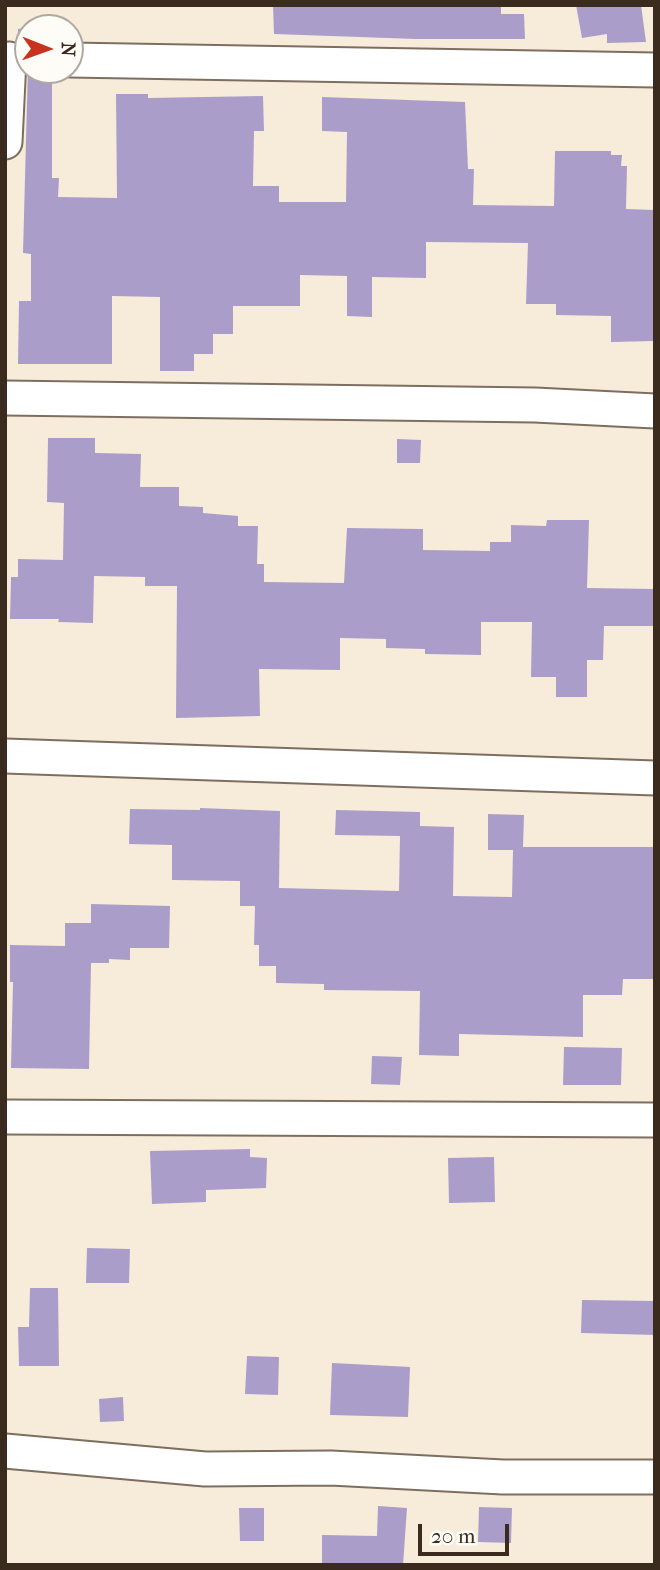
<!DOCTYPE html>
<html>
<head>
<meta charset="utf-8">
<style>
  body { margin:0 }
  #map { position:relative; width:660px; height:1570px; overflow:hidden; background:#f7ecda; font-family:"IM FELL French Canon",serif }
  canvas { display:block }
  .frame { position:absolute; inset:0; border:7px solid #3b2a1e; pointer-events:none }
  .north { position:absolute; left:14px; top:14px; width:70px; height:70px; box-sizing:border-box; background:#fdfcf7; border:2px solid #afa8a0; border-radius:50%; rotate:91deg; font-size:19px; font-weight:700; line-height:28px; text-align:center; color:#3b2a1e }
  .north::after { content:''; display:block; margin:auto; width:24px; height:32px; background:#c8321e; clip-path:polygon(50% 0,100% 100%,50% 72%,0 100%) }
  .scale { position:absolute; left:418px; top:1524px; width:91px; height:32px; box-sizing:border-box; border:4px solid #3b2a1e; border-top:0; padding-left:9px; font-size:21px; line-height:24px; white-space:nowrap; color:#3b2a1e; -webkit-text-stroke:5px #fdfcf7; paint-order:stroke }
</style>
</head>
<body>
<div id="map">
<canvas width="660" height="1570"></canvas>
<div class="frame"></div>
<div class="north">N</div>
<div class="scale">20 m</div>
</div>
<script>
const ctx = document.querySelector('canvas').getContext('2d');
ctx.lineJoin = 'round';
function paint(path, color) { ctx.fillStyle = color; ctx.fill(path, 'evenodd'); }
const poly = rows => new Path2D(rows.map(r => 'M' + r).join(''));
function strokePath(path, color, width, dash) { ctx.strokeStyle = color; ctx.lineWidth = width; ctx.lineCap = dash ? 'butt' : 'round'; ctx.setLineDash(dash || []); ctx.stroke(path); }
const building = poly([
  [273,5,501,5,501,14,524,14,525,39,416,39,274,34],
  [576,5,641,5,646,42,607,43,607,34,582,38],
  [28,28,28,58,26,50,18,42,18,29],
  [28,65,28,70,52,70,52,178,59,178,58,197,117,198,116,94,148,94,148,98,263,96,264,131,254,131,253,186,279,186,279,202,346,202,347,132,322,131,322,97,465,102,468,169,474,169,473,205,554,206,555,151,611,151,611,155,622,155,621,166,627,166,626,209,655,210,655,341,611,342,611,316,556,315,556,304,526,304,528,243,426,242,426,278,372,277,372,317,347,316,347,276,300,275,300,306,233,306,233,334,213,334,213,354,194,354,194,371,160,371,160,297,112,296,112,364,18,364,19,301,31,301,31,254,23,253],
  [48,438,95,438,95,453,141,454,140,487,179,487,179,506,203,507,203,513,238,516,238,526,258,526,257,564,264,564,264,582,344,583,347,528,423,529,423,550,490,551,490,542,511,542,511,525,546,526,547,520,589,520,587,588,655,589,655,626,604,626,603,660,587,660,587,697,556,697,556,677,531,677,532,622,481,622,481,655,425,654,425,649,386,648,386,639,340,638,340,670,259,669,260,716,176,718,177,586,145,586,145,577,94,576,93,623,58,622,59,619,10,619,11,577,18,577,18,559,63,560,64,503,47,502],
  [397,439,421,440,420,463,397,463],
  [200,808,280,811,279,888,399,891,400,836,335,835,336,810,420,812,420,826,454,827,453,896,512,897,513,850,488,850,488,814,524,815,523,847,655,847,655,979,623,979,622,995,583,995,583,1037,459,1034,459,1056,419,1055,420,991,324,990,324,984,276,983,276,966,259,966,259,945,254,945,255,906,240,906,240,881,172,880,172,845,129,844,130,809,200,810],
  [91,904,170,906,169,948,130,948,130,960,109,959,109,963,91,963,89,1069,11,1068,13,982,10,982,10,945,65,946,65,923,91,923],
  [564,1047,622,1048,621,1085,563,1085],
  [372,1056,402,1057,400,1085,371,1084],
  [250,1149,250,1157,267,1158,266,1188,206,1190,206,1202,152,1204,150,1151],
  [494,1157,495,1202,449,1203,448,1158],
  [87,1248,130,1249,129,1283,86,1283],
  [30,1288,58,1288,59,1366,19,1366,18,1327,29,1327],
  [582,1300,655,1301,655,1335,581,1333],
  [247,1356,279,1357,278,1395,245,1394],
  [332,1363,410,1367,408,1417,330,1415],
  [123,1397,124,1421,100,1422,99,1399],
  [378,1506,407,1508,403,1565,322,1565,322,1535,377,1536],
  [479,1507,512,1508,511,1543,478,1542],
  [239,1508,264,1508,264,1541,240,1541]
]);
const street = poly([
  [70,60,655,70],
  [5,142,9,59],
  [5,398,535,405,655,411],
  [5,756,655,778],
  [5,1117,655,1120],
  [5,1451,205,1469,331,1468,503,1477,655,1477]
]);
paint(building, '#aa9dca');
strokePath(street, '#7d6e60', 37);
strokePath(street, '#fff', 33);
</script>
</body>
</html>
